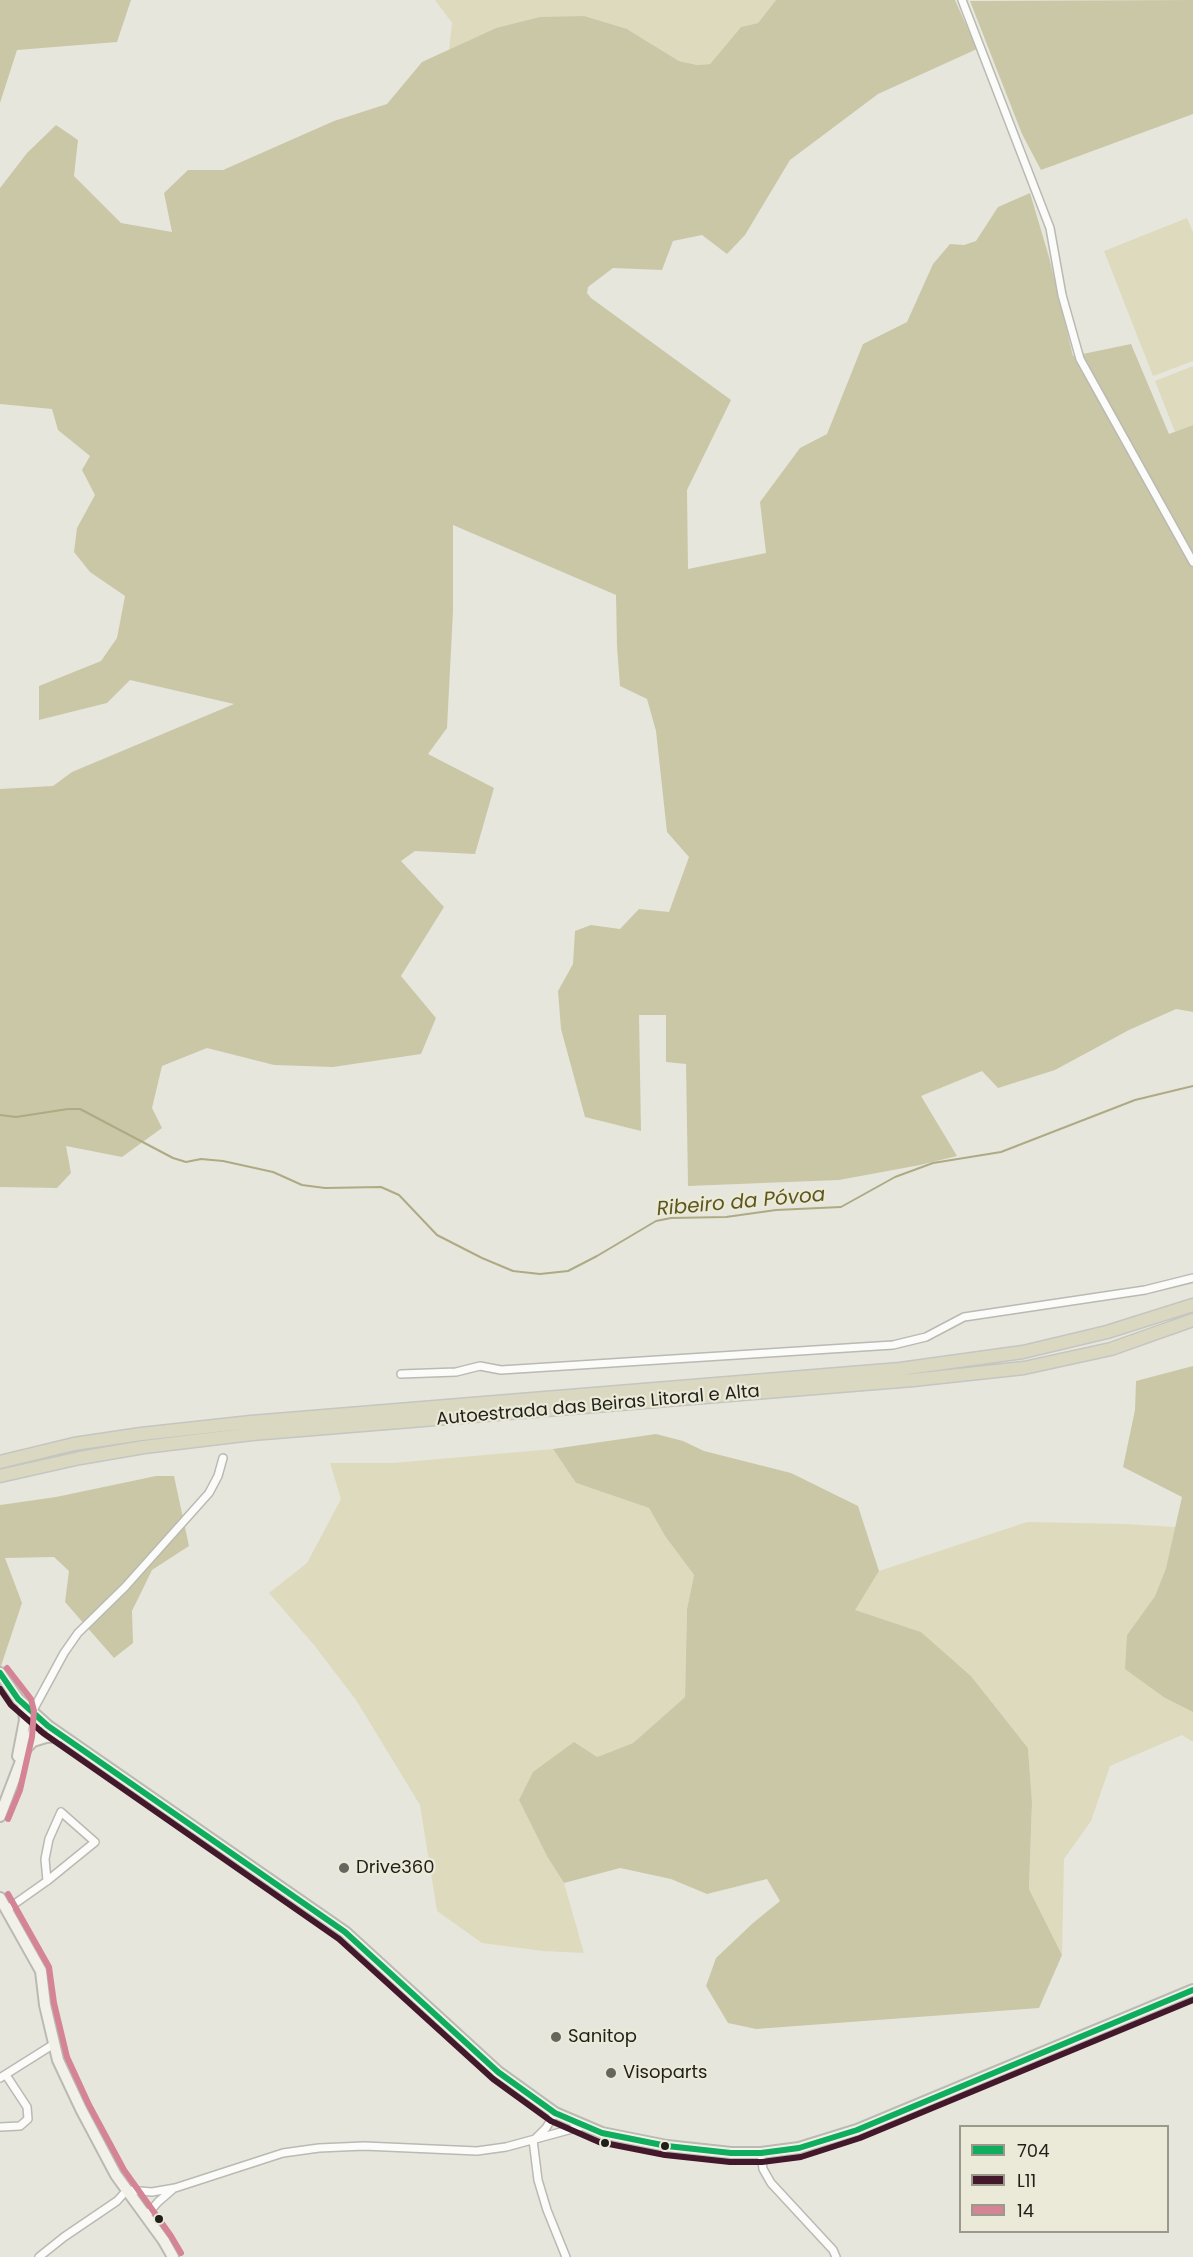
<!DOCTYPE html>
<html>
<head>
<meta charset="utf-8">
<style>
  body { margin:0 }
  #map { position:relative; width:1193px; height:2257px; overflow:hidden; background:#e7e6dd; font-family:Poppins,sans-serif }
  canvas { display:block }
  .legend { position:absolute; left:959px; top:2125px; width:210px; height:108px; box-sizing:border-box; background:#ebead9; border:2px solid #9a998c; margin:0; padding:8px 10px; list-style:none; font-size:18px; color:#201f19 }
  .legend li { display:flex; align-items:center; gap:12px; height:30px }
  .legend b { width:30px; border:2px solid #9a998c }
</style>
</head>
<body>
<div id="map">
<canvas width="1193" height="2257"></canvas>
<ul class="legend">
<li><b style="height:8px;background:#0fad5e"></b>704</li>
<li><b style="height:8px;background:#42182a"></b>L11</li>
<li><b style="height:8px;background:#d48495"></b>14</li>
</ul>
</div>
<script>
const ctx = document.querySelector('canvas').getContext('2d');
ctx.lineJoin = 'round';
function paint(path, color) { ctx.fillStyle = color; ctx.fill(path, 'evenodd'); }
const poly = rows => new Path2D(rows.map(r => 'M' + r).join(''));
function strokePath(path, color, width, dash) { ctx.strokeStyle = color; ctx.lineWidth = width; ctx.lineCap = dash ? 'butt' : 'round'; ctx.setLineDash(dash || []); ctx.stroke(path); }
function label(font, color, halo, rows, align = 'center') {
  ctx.font = font + ' Poppins,sans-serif'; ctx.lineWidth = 4.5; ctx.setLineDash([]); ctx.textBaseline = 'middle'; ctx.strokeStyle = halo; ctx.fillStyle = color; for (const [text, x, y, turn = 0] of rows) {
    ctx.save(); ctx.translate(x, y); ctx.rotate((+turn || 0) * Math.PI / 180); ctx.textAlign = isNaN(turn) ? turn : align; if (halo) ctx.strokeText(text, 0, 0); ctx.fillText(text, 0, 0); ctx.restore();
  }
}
const green = poly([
  [435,0,776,0,758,23,741,27,710,64,697,65,679,61,627,29,496,28,449,50,452,23],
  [1187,218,1193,232,1193,361,1153,376,1104,251],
  [1193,366,1193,425,1175,432,1155,381],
  [553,1449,576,1483,649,1508,665,1536,694,1575,687,1609,685,1697,633,1743,597,1757,548,1858,564,1883,584,1953,543,1951,482,1943,437,1911,420,1805,356,1700,314,1645,269,1593,307,1563,341,1499,330,1463,393,1463],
  [1027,1522,1126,1524,1176,1527,1166,1568,1155,1596,1127,1635,1165,1698,1193,1712,1193,1742,1182,1735,1110,1766,1091,1821,1064,1859,1062,1955,1029,1889,1032,1802,1028,1748,971,1676,921,1632,854,1610,879,1571]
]);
const forest = poly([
  [0,0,131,0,117,42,17,50,0,103],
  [776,0,955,0,977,49,878,94,790,160,745,235,727,254,702,235,673,241,662,270,613,268,588,287,587,293,591,298,731,400,687,490,688,569,766,553,760,502,800,448,827,434,863,344,907,322,933,264,950,244,964,245,976,241,998,207,1030,193,1049,257,1073,356,1131,344,1169,434,1193,425,1193,1012,1176,1009,1129,1030,1055,1070,998,1088,982,1071,921,1096,957,1156,920,1165,839,1180,688,1186,686,1064,666,1062,666,1015,639,1015,641,1131,585,1117,561,1029,558,991,573,964,575,931,591,925,620,929,639,909,669,912,689,857,667,832,656,731,647,699,620,686,617,646,616,595,453,525,453,611,447,728,428,754,494,788,475,854,415,851,401,861,444,907,401,976,436,1018,421,1054,333,1067,274,1065,207,1048,162,1066,152,1108,162,1128,122,1157,66,1146,71,1173,57,1188,0,1187,0,789,53,786,72,772,234,704,130,680,107,703,39,720,39,686,101,661,117,638,125,596,90,572,74,552,77,528,95,495,82,470,90,456,58,430,52,409,0,404,0,188,27,153,56,125,78,140,74,176,121,223,172,232,164,193,188,170,223,170,334,121,387,104,422,62,496,28,540,17,584,16,627,29,679,61,697,65,710,64,741,27,758,23],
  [1193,0,1193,114,1041,170,1022,134,970,1],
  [1193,1366,1193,1712,1165,1698,1125,1669,1127,1635,1155,1596,1166,1568,1182,1497,1123,1467,1135,1410,1136,1381],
  [656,1434,683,1441,704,1451,791,1473,858,1506,879,1571,855,1610,921,1632,971,1676,1028,1748,1032,1802,1029,1889,1062,1955,1039,2008,756,2029,728,2023,706,1986,716,1958,753,1923,780,1901,767,1879,707,1894,671,1879,620,1868,564,1883,548,1858,519,1800,533,1772,574,1742,597,1757,633,1743,685,1697,687,1609,694,1575,665,1536,649,1508,576,1483,553,1449],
  [156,1476,174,1476,189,1546,152,1570,132,1611,133,1643,114,1658,65,1602,69,1571,54,1557,5,1558,22,1603,0,1669,0,1505,56,1497]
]);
const stream = poly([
  [0,1115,16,1117,68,1109,80,1109,173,1158,186,1162,201,1159,223,1161,273,1172,302,1185,325,1188,381,1187,399,1195,437,1235,482,1258,513,1271,540,1274,568,1271,597,1256,656,1221,671,1218,726,1217,776,1210,841,1207,895,1177,933,1163,1001,1152,1135,1100,1193,1086]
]);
const street = poly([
  [962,0,1050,228,1062,295,1080,359,1193,562],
  [401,1374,456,1372,480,1366,501,1370,893,1345,926,1337,964,1317,1145,1290,1193,1278],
  [32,1712,64,1653,78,1633,125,1587,209,1493,218,1476,223,1458],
  [6,1910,47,1881,95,1842,61,1812,49,1839,45,1859,47,1881],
  [0,2078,54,2044],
  [0,2127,20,2126,28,2119,27,2107,6,2075],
  [535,2139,546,2128,555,2113],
  [533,2140,538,2180,547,2210,566,2257],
  [761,2153,763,2169,771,2183,833,2250,836,2257],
  [146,2216,158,2202,173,2189],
  [39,2257,64,2237,117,2201,127,2190,152,2192,175,2188,283,2153,319,2148,364,2146,477,2151,506,2147,583,2126]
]);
const secondary = poly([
  [0,1673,18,1699,48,1726,345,1932,498,2072,555,2113,602,2133,667,2146,731,2153,761,2153,799,2148,857,2130,1193,1990],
  [28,1745,39,1719],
  [18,1756,25,1720,23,1704],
  [0,1816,26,1748,33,1741,46,1737,61,1736],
  [0,1898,41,1971,45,2005,58,2060,81,2109,116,2175,164,2241,173,2257]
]);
const highway = poly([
  [0,1462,74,1444,141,1434,251,1422,900,1369,1023,1352,1107,1332,1193,1305],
  [0,1476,80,1458,144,1447,252,1434,913,1380,1024,1368,1111,1349,1193,1320]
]);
const bus1 = poly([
  [0,1673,18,1699,48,1726,345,1932,498,2072,555,2113,602,2133,667,2146,731,2153,761,2153,799,2148,857,2130,1193,1990]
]);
const bus2 = poly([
  [0,1689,11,1705,43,1733,339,1939,493,2079,551,2121,599,2142,665,2155,730,2162,762,2162,801,2157,860,2138,1193,2000]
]);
const bus3 = poly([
  [7,1668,31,1699,34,1711,32,1737,20,1790,8,1819],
  [8,1894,49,1967,54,2003,67,2057,89,2105,124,2170,171,2236,181,2253]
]);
const markers = [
  [344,1868,6,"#66655e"],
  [556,2037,6,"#66655e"],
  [611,2073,6,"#66655e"],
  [605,2143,5,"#201f19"],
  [665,2146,5,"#201f19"],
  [159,2219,5,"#201f19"]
];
const streetNames = [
  ["Autoestrada das Beiras Litoral e Alta",598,1406,-5]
];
const poiNames = [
  ["Drive360",356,1868],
  ["Sanitop",568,2037],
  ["Visoparts",623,2073]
];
const waterNames = [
  ["Ribeiro da Póvoa",741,1203,-5]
];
paint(green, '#dedabe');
paint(forest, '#cac7a7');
strokePath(stream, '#aeaa84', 2);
strokePath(street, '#bab9b2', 10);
strokePath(secondary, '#bab9b2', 14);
strokePath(highway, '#c5c5c1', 15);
strokePath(street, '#fbfbfa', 7);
strokePath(secondary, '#f2f1e9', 10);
strokePath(highway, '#dbd8c1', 12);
strokePath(bus1, '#0fad5e', 6);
strokePath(bus2, '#42182a', 6);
strokePath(bus3, '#d48495', 6);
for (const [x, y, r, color] of markers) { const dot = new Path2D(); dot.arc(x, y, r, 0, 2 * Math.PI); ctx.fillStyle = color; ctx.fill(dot); strokePath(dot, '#ebead9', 2); }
label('18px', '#201f19', '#ebead9', streetNames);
label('18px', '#201f19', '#ebead9', poiNames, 'left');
label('italic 20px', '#5e571c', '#ebead9', waterNames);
</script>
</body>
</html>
